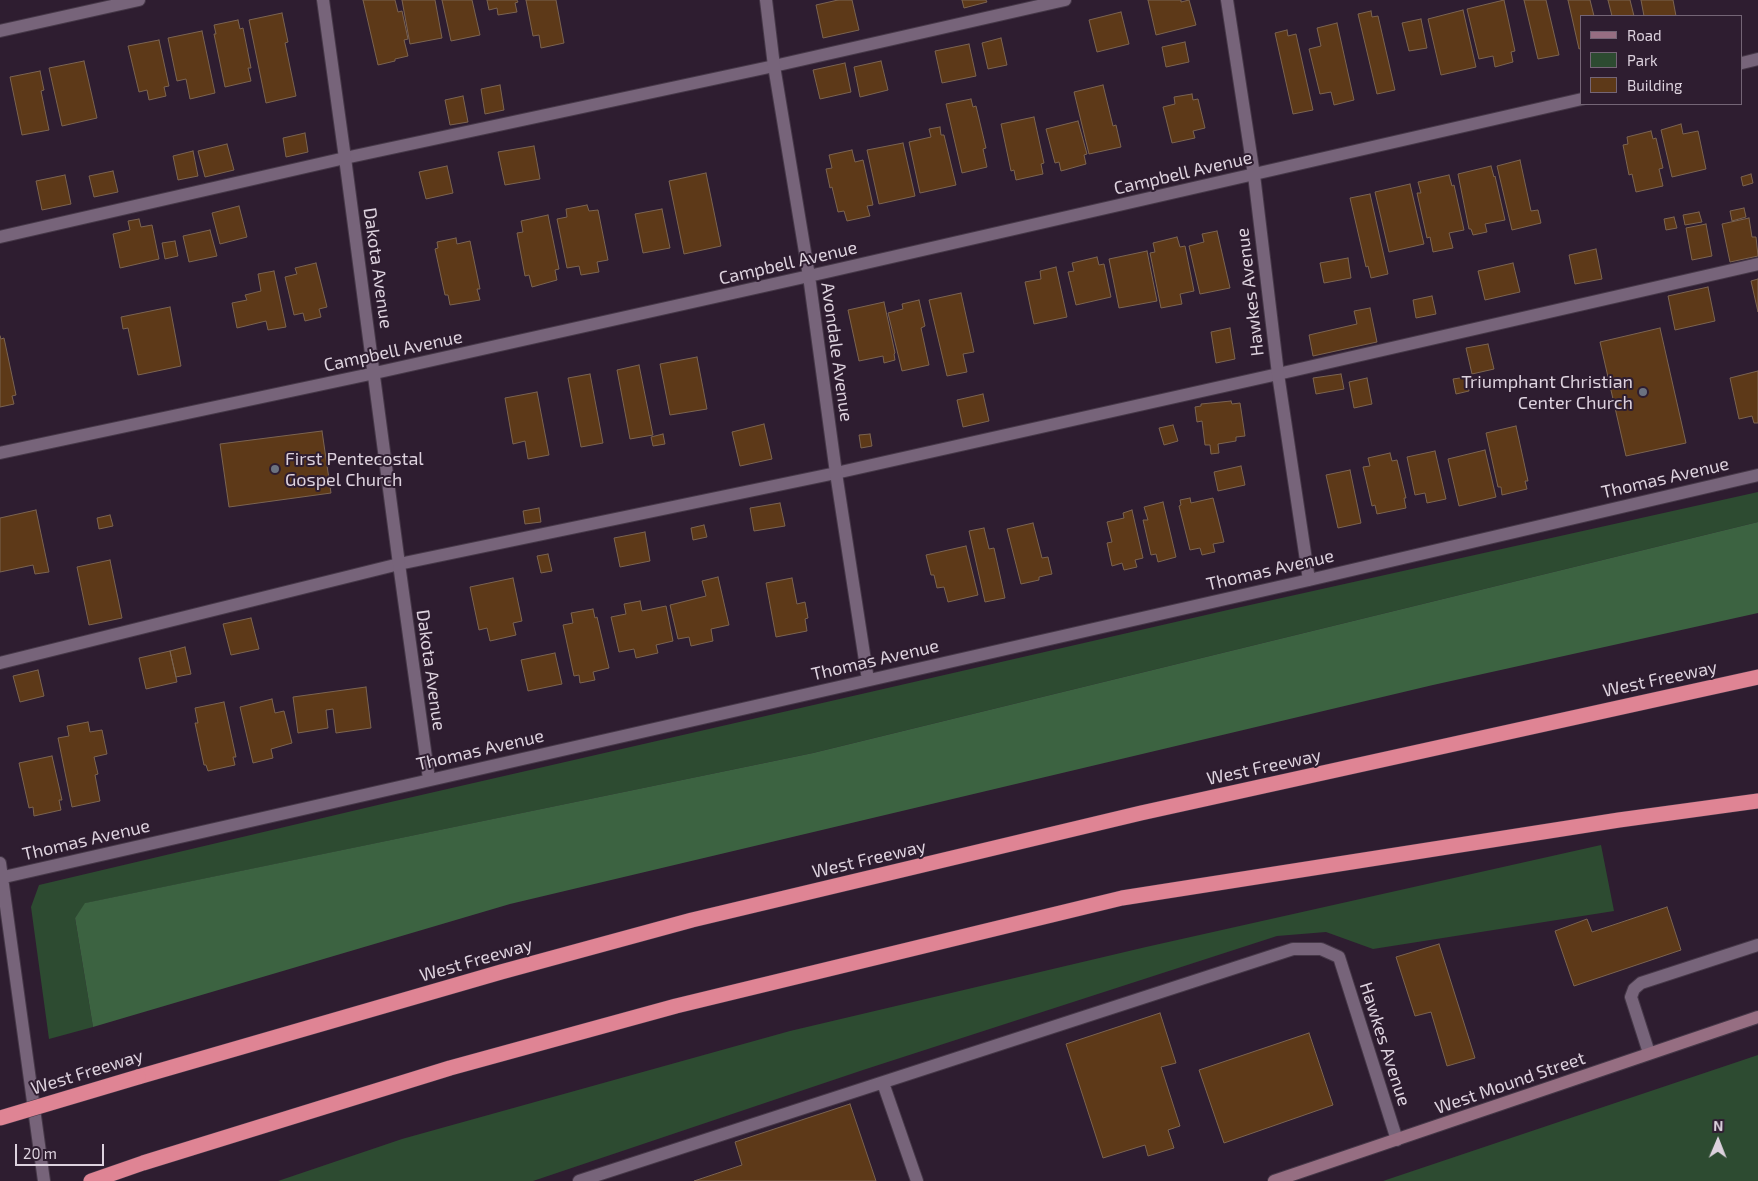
<!DOCTYPE html>
<html>
<head>
<meta charset="utf-8">
<style>
  body { margin:0 }
  #map { position:relative; width:1758px; height:1181px; overflow:hidden; background:#2e1d30; font-family:"Exo 2",sans-serif }
  canvas { display:block }
  .legend { position:absolute; left:1580px; top:15px; width:162px; height:90px; box-sizing:border-box; background:#2e1d30; border:1px solid #746576; margin:0; padding:6px 9px; list-style:none; font-size:15px; color:#ddd2de }
  .legend li { display:flex; align-items:center; gap:10px; height:25px }
  .legend b { width:25px; border:1px solid #746576 }
  .north { position:absolute; left:1693px; top:1116px; width:50px; height:50px; -webkit-text-stroke:4px #2e1d30; paint-order:stroke; rotate:1deg; font-size:14px; font-weight:700; line-height:20px; text-align:center; color:#ddd2de }
  .north::after { content:''; display:block; margin:auto; width:18px; height:22px; background:#ddd2de; clip-path:polygon(50% 0,100% 100%,50% 72%,0 100%) }
  .scale { position:absolute; left:15px; top:1144px; width:89px; height:22px; box-sizing:border-box; border:2px solid #ddd2de; border-top:0; padding-left:6px; font-size:15px; line-height:18px; white-space:nowrap; color:#ddd2de; -webkit-text-stroke:4px #2e1d30; paint-order:stroke }
</style>
</head>
<body>
<div id="map">
<canvas width="1758" height="1181"></canvas>
<ul class="legend">
<li><b style="height:6px;background:#966e82"></b>Road</li>
<li><b style="height:14px;background:#2d4b31"></b>Park</li>
<li><b style="height:14px;background:#5d3918"></b>Building</li>
</ul>
<div class="north">N</div>
<div class="scale">20 m</div>
</div>
<script>
const ctx = document.querySelector('canvas').getContext('2d');
ctx.lineJoin = 'round';
function paint(path, color) { ctx.fillStyle = color; ctx.fill(path, 'evenodd'); }
const poly = rows => new Path2D(rows.map(r => 'M' + r).join(''));
function strokePath(path, color, width, dash) { ctx.strokeStyle = color; ctx.lineWidth = width; ctx.lineCap = dash ? 'butt' : 'round'; ctx.setLineDash(dash || []); ctx.stroke(path); }
function label(font, color, halo, rows, align = 'center') {
  ctx.font = font + ' "Exo 2",sans-serif'; ctx.lineWidth = 4; ctx.setLineDash([]); ctx.textBaseline = 'middle'; ctx.strokeStyle = halo; ctx.fillStyle = color; for (const [text, x, y, turn = 0] of rows) {
    ctx.save(); ctx.translate(x, y); ctx.rotate((+turn || 0) * Math.PI / 180); ctx.textAlign = isNaN(turn) ? turn : align; if (halo) ctx.strokeText(text, 0, 0); ctx.fillText(text, 0, 0); ctx.restore();
  }
}
const green = poly([
  [1758,492,1758,522,813,753,86,903,75,918,93,1027,49,1039,31,907,39,885,382,804,1232,609],
  [1601,845,1614,911,1373,949,1326,932,1277,936,863,1070,533,1181,278,1181,402,1139,790,1031,1146,947],
  [1758,1055,1758,1181,1383,1181]
]);
const forest = poly([
  [1758,522,1758,613,1433,685,510,904,93,1027,75,918,85,903,813,753]
]);
const building = poly([
  [363,0,395,0,398,12,402,11,408,39,404,40,408,56,395,59,395,61,378,65,363,0],
  [402,0,435,0,442,38,410,44,402,0],
  [442,0,472,0,480,35,451,41,442,0],
  [487,0,517,0,518,2,515,3,517,12,498,15,497,8,489,10,487,0],
  [526,0,556,0,564,43,541,48,539,35,533,36,526,0],
  [838,0,852,0,859,30,823,38,816,5,838,0],
  [962,0,986,0,987,2,964,8,962,0],
  [1148,0,1181,0,1181,2,1189,0,1196,25,1156,35,1148,0],
  [1504,0,1515,51,1511,52,1513,62,1495,67,1493,56,1479,59,1467,9,1504,0],
  [1524,0,1546,0,1559,55,1538,59,1524,0],
  [1568,0,1590,0,1594,16,1582,16,1582,48,1579,49,1568,0],
  [1608,0,1630,0,1634,16,1612,16,1608,0],
  [1641,0,1673,0,1676,16,1644,16,1641,0],
  [1463,10,1476,67,1441,75,1428,19,1463,10],
  [1371,11,1372,17,1378,16,1395,90,1377,94,1358,14,1371,11],
  [1121,12,1129,44,1097,52,1089,20,1121,12],
  [282,13,288,42,285,43,296,96,266,103,249,20,282,13],
  [1421,19,1427,48,1409,51,1402,23,1421,19],
  [238,20,240,29,243,28,251,68,248,68,251,81,225,87,214,34,216,34,214,25,238,20],
  [1337,23,1354,100,1334,105,1331,92,1320,94,1309,49,1321,46,1317,28,1337,23],
  [1287,30,1288,36,1296,34,1313,110,1293,114,1275,33,1287,30],
  [202,31,215,93,190,99,186,79,177,81,168,38,202,31],
  [1001,38,1007,65,988,69,982,43,1001,38],
  [159,40,169,86,164,87,166,96,149,100,147,90,139,92,128,46,159,40],
  [1185,42,1189,62,1166,67,1162,47,1185,42],
  [969,44,976,76,942,83,935,51,969,44],
  [84,61,97,118,62,126,49,68,84,61],
  [881,61,888,90,860,97,854,67,881,61],
  [845,63,851,92,820,99,813,70,845,63],
  [40,71,44,90,41,91,49,130,22,135,10,77,40,71],
  [500,85,504,110,485,114,481,89,500,85],
  [1103,85,1113,126,1116,125,1121,147,1089,154,1074,92,1103,85],
  [1192,94,1193,100,1198,99,1205,128,1193,131,1195,138,1172,143,1163,107,1175,104,1174,97,1192,94],
  [463,96,468,122,450,125,445,100,463,96],
  [971,99,973,107,976,106,986,148,983,149,987,167,962,173,946,104,971,99],
  [1034,117,1044,163,1041,164,1043,174,1016,180,1014,170,1011,171,1001,124,1034,117],
  [1078,121,1087,154,1084,155,1086,164,1061,171,1059,162,1055,163,1046,129,1078,121],
  [1681,124,1683,134,1698,131,1706,169,1672,177,1661,130,1681,124],
  [940,127,941,135,944,135,956,185,920,193,909,142,931,137,929,129,940,127],
  [1651,131,1653,139,1656,138,1663,168,1659,169,1663,186,1636,192,1632,174,1629,175,1623,145,1628,144,1627,137,1651,131],
  [305,133,308,152,286,157,283,138,305,133],
  [903,143,915,196,879,204,867,150,903,143],
  [227,144,234,170,205,177,198,151,227,144],
  [534,146,540,179,505,185,498,152,534,146],
  [852,150,855,162,863,160,873,205,867,206,870,216,847,221,844,211,838,212,832,187,830,188,826,169,832,168,829,155,852,150],
  [193,151,198,176,178,180,173,156,193,151],
  [1520,160,1531,211,1538,210,1541,223,1512,230,1497,166,1520,160],
  [447,166,453,193,426,199,419,172,447,166],
  [1491,166,1494,177,1495,176,1505,220,1485,224,1487,232,1473,235,1471,229,1469,229,1458,174,1491,166],
  [113,171,118,192,94,197,89,176,113,171],
  [706,173,721,246,684,254,669,181,706,173],
  [1751,174,1753,183,1743,186,1741,177,1751,174],
  [65,175,71,204,42,210,36,181,65,175],
  [1449,175,1452,186,1454,185,1464,230,1449,233,1453,248,1433,252,1430,237,1427,238,1417,193,1421,193,1418,182,1449,175],
  [1410,184,1424,244,1389,252,1375,192,1410,184],
  [1370,194,1388,274,1371,278,1368,266,1366,267,1350,198,1370,194],
  [587,205,589,211,598,210,608,260,597,262,599,272,581,275,579,266,567,268,557,219,567,217,566,209,587,205],
  [239,206,247,237,220,244,212,213,239,206],
  [1744,208,1746,217,1732,221,1730,211,1744,208],
  [662,209,670,248,643,253,635,214,662,209],
  [1699,212,1702,222,1685,225,1683,215,1699,212],
  [548,215,559,269,555,270,557,280,532,287,529,275,525,276,517,233,523,232,521,221,548,215],
  [1674,217,1677,228,1666,230,1664,219,1674,217],
  [1749,218,1752,237,1756,237,1758,256,1730,262,1722,224,1749,218],
  [139,219,141,227,152,225,159,259,120,268,113,234,130,230,128,221,139,219],
  [1706,224,1712,256,1692,260,1686,228,1706,224],
  [210,230,217,256,189,262,183,236,210,230],
  [1217,231,1230,288,1200,294,1189,246,1204,242,1202,234,1217,231],
  [1177,237,1180,247,1185,246,1194,291,1180,294,1182,304,1161,308,1150,253,1155,252,1153,243,1177,237],
  [456,238,457,244,470,241,480,289,477,289,480,300,450,305,448,295,445,295,435,249,438,248,437,242,456,238],
  [175,241,178,256,165,259,162,243,175,241],
  [1596,249,1602,279,1575,284,1569,255,1596,249],
  [1147,251,1157,301,1119,308,1109,259,1147,251],
  [1097,257,1099,265,1104,264,1111,297,1076,305,1068,272,1074,271,1072,263,1097,257],
  [1348,258,1351,278,1324,283,1320,263,1348,258],
  [316,263,327,307,319,309,321,317,305,321,303,313,294,315,285,277,297,274,295,268,316,263],
  [1513,263,1520,292,1485,300,1478,271,1513,263],
  [1056,267,1067,317,1034,324,1025,282,1041,279,1040,271,1056,267],
  [274,271,286,327,268,330,266,321,237,328,232,303,247,300,245,295,261,291,258,274,274,271],
  [1758,279,1758,312,1751,281,1758,279],
  [1708,287,1715,321,1675,330,1668,296,1708,287],
  [961,293,974,352,963,354,967,372,947,376,929,300,961,293],
  [1432,296,1436,314,1416,318,1413,300,1432,296],
  [919,300,925,326,921,328,929,365,902,371,888,313,903,309,902,304,919,300],
  [884,302,895,353,894,354,895,360,884,363,883,356,859,361,848,310,884,302],
  [170,307,181,366,138,375,128,328,123,329,121,317,170,307],
  [1370,308,1377,342,1313,356,1309,335,1357,324,1354,311,1370,308],
  [1230,328,1235,359,1216,363,1211,332,1230,328],
  [1660,328,1686,443,1626,456,1600,342,1660,328],
  [0,336,1,339,4,338,16,395,12,396,14,404,0,407,0,336],
  [1488,344,1494,369,1472,374,1466,348,1488,344],
  [697,357,707,409,670,415,660,364,697,357],
  [639,365,653,435,630,439,617,370,639,365],
  [1758,371,1758,423,1754,423,1752,416,1739,419,1730,378,1758,371],
  [590,374,603,443,581,447,568,378,590,374],
  [1341,374,1344,389,1316,394,1313,378,1341,374],
  [1466,377,1469,391,1456,394,1453,379,1466,377],
  [1367,378,1372,404,1354,408,1349,382,1367,378],
  [537,392,549,455,528,459,525,441,513,444,505,398,537,392],
  [983,394,989,421,963,427,957,400,983,394],
  [1231,401,1232,404,1240,403,1245,436,1236,437,1236,441,1218,444,1219,453,1211,454,1210,445,1205,445,1202,421,1197,422,1195,407,1201,406,1201,404,1231,401],
  [764,424,772,459,740,466,732,432,764,424],
  [1173,425,1178,441,1164,445,1159,428,1173,425],
  [1516,426,1528,481,1525,481,1527,489,1502,495,1501,487,1498,487,1486,433,1516,426],
  [322,431,331,493,229,507,220,444,322,431],
  [663,434,665,444,653,446,651,437,663,434],
  [870,434,872,446,861,448,859,435,870,434],
  [1485,450,1496,497,1459,506,1448,459,1485,450],
  [1435,451,1446,499,1427,503,1425,493,1415,495,1407,457,1435,451],
  [1390,453,1392,461,1397,460,1406,498,1404,498,1406,508,1377,514,1375,505,1372,506,1363,467,1370,466,1368,458,1390,453],
  [1241,466,1245,485,1218,491,1214,472,1241,466],
  [1350,470,1361,523,1338,528,1326,475,1350,470],
  [1190,498,1191,503,1213,498,1224,542,1213,544,1215,552,1202,555,1200,548,1190,550,1179,506,1181,505,1180,500,1190,498],
  [1163,502,1176,557,1158,562,1156,554,1151,555,1143,520,1148,520,1144,507,1163,502],
  [780,503,785,526,754,531,750,508,780,503],
  [539,508,541,522,525,524,523,511,539,508],
  [36,510,49,572,35,574,33,565,0,572,0,518,36,510],
  [1132,510,1143,558,1135,560,1137,567,1124,570,1122,563,1112,566,1107,543,1112,542,1107,522,1124,518,1123,513,1132,510],
  [110,515,113,526,99,529,97,518,110,515],
  [1033,523,1042,558,1048,557,1052,574,1039,577,1039,580,1021,584,1007,529,1033,523],
  [704,525,707,537,693,540,691,528,704,525],
  [984,528,989,549,994,548,1005,598,985,602,969,531,984,528],
  [645,532,650,561,620,567,614,538,645,532],
  [966,546,978,595,948,602,944,587,937,588,934,575,931,575,926,555,966,546],
  [548,554,552,571,541,573,537,556,548,554],
  [110,560,122,618,89,625,77,567,110,560],
  [718,577,729,625,711,629,713,641,691,646,689,637,678,639,670,605,706,596,702,581,718,577],
  [513,578,522,621,513,623,516,635,490,641,487,628,479,630,470,587,513,578],
  [792,578,797,604,805,602,808,618,805,619,807,631,776,637,766,583,792,578],
  [640,601,642,611,666,606,673,641,656,645,658,653,636,658,634,649,619,652,611,617,626,614,624,604,640,601],
  [593,609,595,618,597,617,609,668,593,672,595,680,580,683,579,675,574,676,563,625,573,623,571,613,593,609],
  [251,618,259,649,231,655,223,624,251,618],
  [185,647,191,674,176,677,170,651,185,647],
  [170,651,177,682,146,689,139,658,170,651],
  [555,653,562,684,528,691,521,660,555,653],
  [38,670,44,696,20,702,13,676,38,670],
  [366,687,371,728,336,733,333,709,326,710,328,728,298,733,293,697,366,687],
  [272,699,275,713,284,711,292,743,271,749,273,758,253,763,240,707,272,699],
  [224,702,236,757,233,757,235,765,208,771,206,765,204,765,195,723,198,723,195,708,224,702],
  [88,722,90,732,102,730,107,754,94,757,98,774,95,775,100,801,72,807,58,738,69,736,67,726,88,722],
  [52,756,62,800,59,800,61,810,34,816,33,807,29,808,19,763,52,756],
  [1667,907,1681,950,1574,986,1555,931,1587,919,1592,932,1667,907],
  [1439,944,1475,1058,1447,1066,1431,1012,1415,1016,1396,957,1439,944],
  [1160,1013,1176,1063,1161,1067,1180,1126,1168,1130,1174,1148,1148,1156,1145,1145,1103,1158,1066,1044,1160,1013],
  [1309,1033,1333,1105,1224,1143,1199,1070,1309,1033],
  [850,1104,876,1181,694,1181,742,1165,735,1142,850,1104]
]);
const lane = poly([
  [0,237,345,158,774,66,1065,0],
  [0,663,399,564,836,473,1278,374,1758,264],
  [1649,1053,1631,997,1634,989,1641,983,1758,945],
  [883,1083,917,1181],
  [579,1181,1293,949,1321,949,1339,957,1397,1140]
]);
const street = poly([
  [323,0,345,158,399,564,429,779],
  [766,0,774,66,809,276,836,473,868,680],
  [1227,0,1254,175,1278,374,1309,580],
  [0,31,139,0],
  [1742,63,1758,59],
  [0,453,375,373,809,276,1582,99],
  [0,863,44,1181],
  [0,878,1309,580,1758,475]
]);
const secondary = poly([
  [1274,1181,1758,1017]
]);
const highway = poly([
  [138,1077,501,972,692,920,1141,813,1758,677],
  [91,1181,143,1163,450,1068,676,1006,1122,898,1619,820,1758,801]
]);
const highwayBridge = poly([
  [0,1118,138,1077]
]);
const markers = [
  [1643,392,5,"#6b7280"],
  [275,469,5,"#6b7280"]
];
const streetNames = [
  ["Campbell Avenue",1183,173,-13],
  ["Campbell Avenue",788,263,-13],
  ["Dakota Avenue",378,268,82],
  ["Hawkes Avenue",1250,292,-97],
  ["Campbell Avenue",393,351,-12],
  ["Avondale Avenue",837,352,82],
  ["Thomas Avenue",1665,478,-13],
  ["Thomas Avenue",1270,570,-13],
  ["Thomas Avenue",875,660,-13],
  ["Dakota Avenue",431,670,82],
  ["West Freeway",1660,679,-12],
  ["Thomas Avenue",480,750,-13],
  ["West Freeway",1264,767,-12],
  ["Thomas Avenue",86,840,-13],
  ["West Freeway",869,859,-13],
  ["West Freeway",476,960,-16],
  ["Hawkes Avenue",1385,1044,72],
  ["West Freeway",87,1072,-17],
  ["West Mound Street",1510,1083,-19]
];
const poiNames = [
  ["Triumphant Christian",1633,382],
  ["Center Church",1633,403],
  ["First Pentecostal",285,459,"left"],
  ["Gospel Church",285,480,"left"]
];
paint(green, '#2d4b31');
paint(forest, '#3c6341');
paint(building, '#5d3918');
strokePath(building, '#7b6451', 1);
strokePath(lane, '#463848', 14);
strokePath(street, '#463848', 14);
strokePath(secondary, '#463848', 14);
strokePath(highway, '#463848', 16);
strokePath(lane, '#77647a', 12);
strokePath(street, '#77647a', 12);
strokePath(secondary, '#966e82', 12);
strokePath(highway, '#df8494', 15);
strokePath(highwayBridge, '#463848', 16, []);
strokePath(highwayBridge, '#df8494', 15);
for (const [x, y, r, color] of markers) { const dot = new Path2D(); dot.arc(x, y, r, 0, 2 * Math.PI); ctx.fillStyle = color; ctx.fill(dot); strokePath(dot, '#2e1d30', 2); }
label('18px', '#ddd2de', '#2e1d30', streetNames);
label('18px', '#ddd2de', '#2e1d30', poiNames, 'right');
</script>
</body>
</html>
